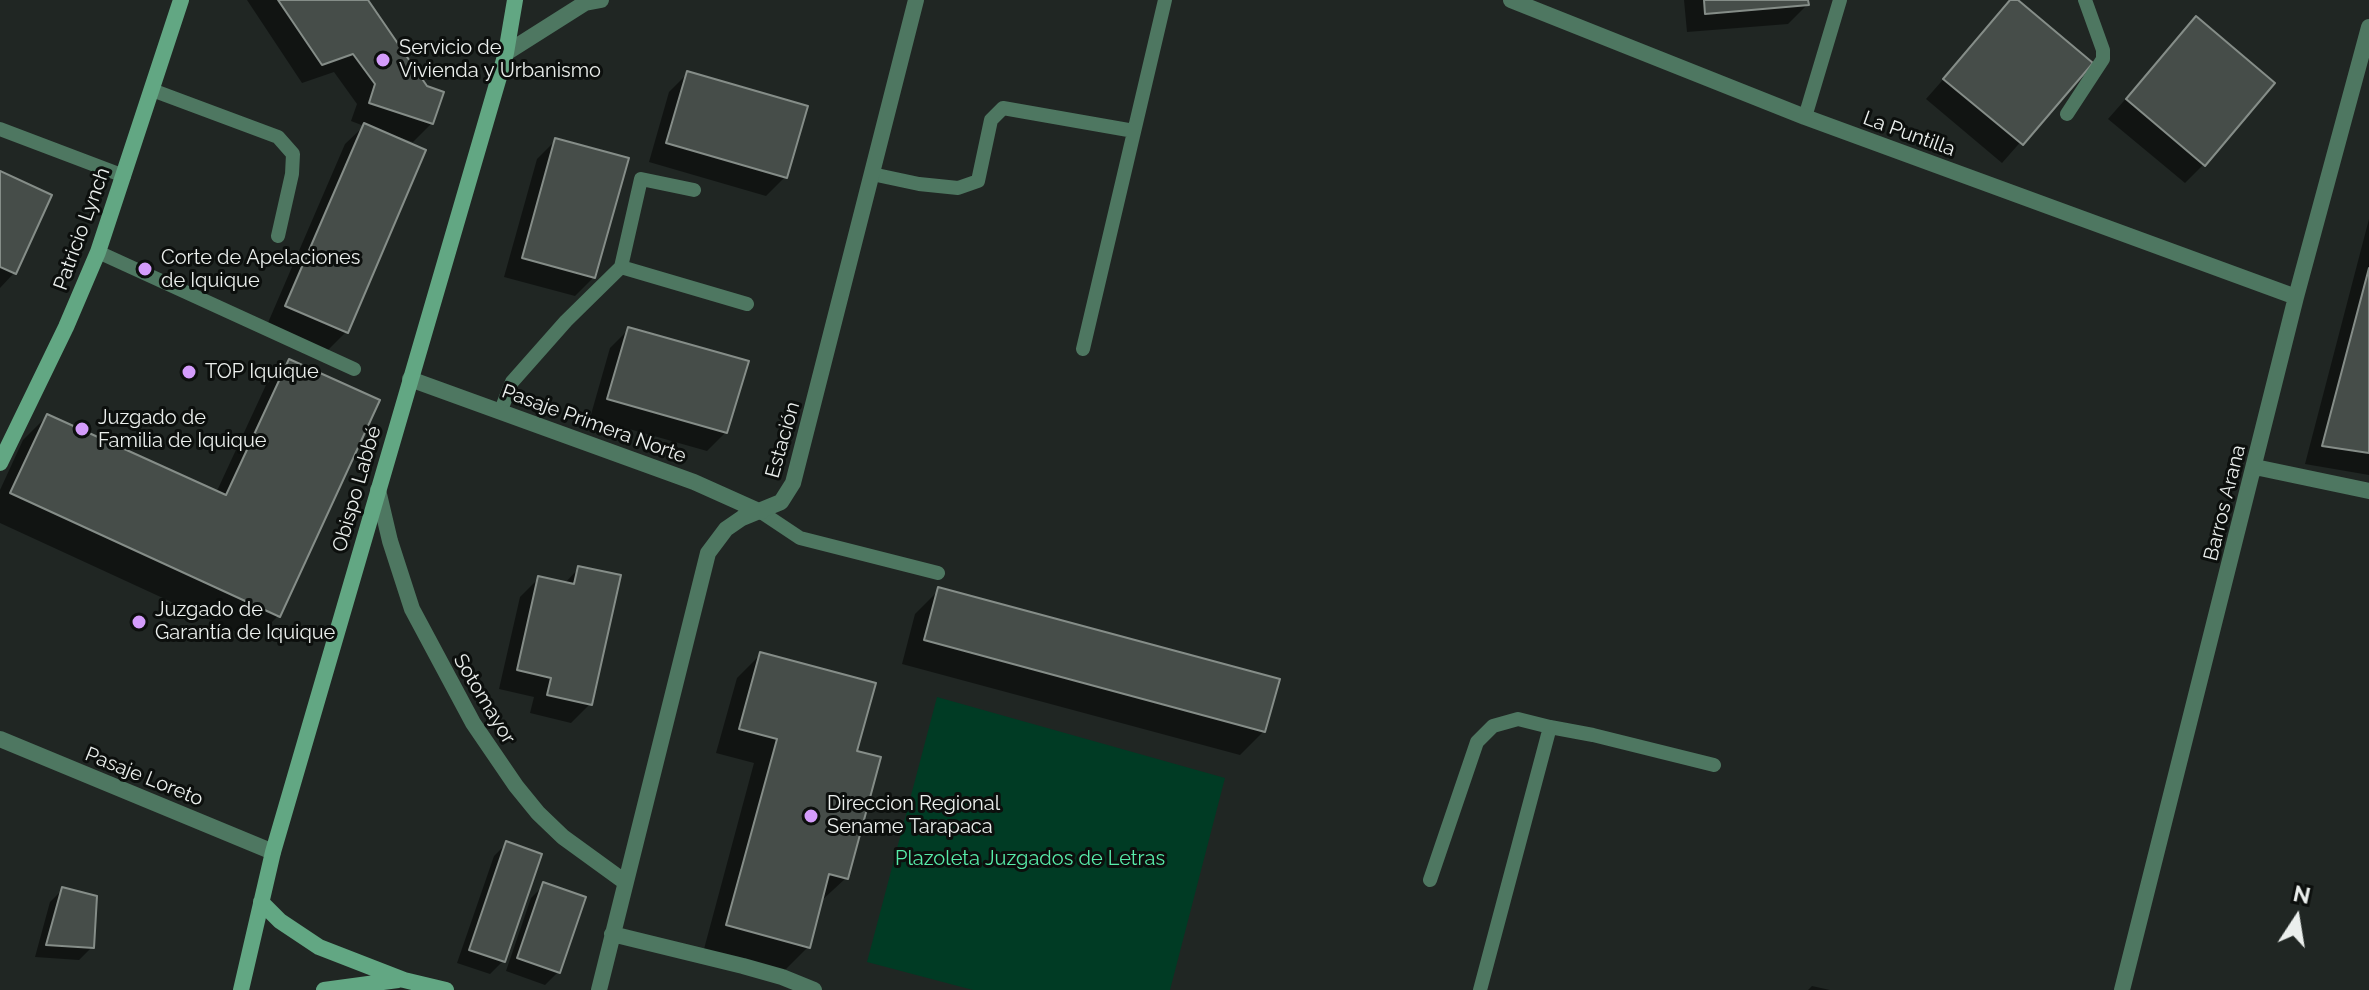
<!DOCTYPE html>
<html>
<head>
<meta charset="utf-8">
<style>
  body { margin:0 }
  #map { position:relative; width:2369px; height:990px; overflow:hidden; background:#202623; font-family:Raleway,sans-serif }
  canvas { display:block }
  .north { position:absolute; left:2257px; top:878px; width:80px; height:80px; -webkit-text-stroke:6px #0c0f0d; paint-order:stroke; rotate:12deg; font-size:22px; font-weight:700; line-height:32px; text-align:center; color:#ebefed }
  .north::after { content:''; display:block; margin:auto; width:28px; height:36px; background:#ebefed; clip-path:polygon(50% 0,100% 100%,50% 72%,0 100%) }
</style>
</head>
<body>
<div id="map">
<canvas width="2369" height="990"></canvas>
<div class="north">N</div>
</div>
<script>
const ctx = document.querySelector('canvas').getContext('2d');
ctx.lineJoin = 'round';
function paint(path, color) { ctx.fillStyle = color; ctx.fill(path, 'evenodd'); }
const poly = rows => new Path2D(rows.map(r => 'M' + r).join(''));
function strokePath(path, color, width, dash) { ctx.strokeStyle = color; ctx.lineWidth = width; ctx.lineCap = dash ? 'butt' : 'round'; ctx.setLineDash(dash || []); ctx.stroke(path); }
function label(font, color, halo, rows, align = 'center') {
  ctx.font = font + ' Raleway,sans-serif'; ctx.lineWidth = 6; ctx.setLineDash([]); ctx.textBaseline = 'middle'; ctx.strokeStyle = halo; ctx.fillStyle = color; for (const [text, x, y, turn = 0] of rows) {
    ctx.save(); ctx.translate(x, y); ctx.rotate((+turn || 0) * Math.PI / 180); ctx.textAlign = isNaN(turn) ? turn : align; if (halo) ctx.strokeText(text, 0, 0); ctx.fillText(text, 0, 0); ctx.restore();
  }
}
const green = poly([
  [937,697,1225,778,1170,990,973,990,867,962]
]);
const shadow = poly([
  [247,0,366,0,432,123,413,142,398,137,346,332,327,351,267,325,345,144,364,126,351,121,357,104,334,72,302,83],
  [1684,0,1806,0,1807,5,1788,24,1687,32],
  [2013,0,2090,63,2002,163,1926,99],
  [2196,19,2204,164,2185,183,2108,119],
  [688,73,785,177,766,196,649,162,669,92],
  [556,140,594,277,575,296,504,277,537,159],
  [0,174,50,196,14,273,0,288],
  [2369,219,2369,475,2305,464],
  [629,329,726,432,707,451,590,418,610,348],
  [290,361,278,616,254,640,0,523,0,490,23,440,47,416,216,493,266,385],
  [579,568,590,704,571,723,530,713,534,697,499,689,520,597,539,578,564,584],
  [939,590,1264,731,1240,755,902,664,915,614],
  [761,654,855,752,846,878,820,902,808,947,784,971,704,949,754,763,716,753,737,678],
  [507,843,540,855,503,961,490,974,457,963,494,856],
  [544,885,558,972,545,985,506,971,531,898],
  [63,889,92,947,79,960,35,957,50,902],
  [1812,986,1830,990,1808,990]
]);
const building = poly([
  [278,0,368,0,427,86,444,92,433,124,369,103,375,84,353,54,322,65,278,0],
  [1704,0,1808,0,1809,5,1705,14,1704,0],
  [2010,0,2018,0,2093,63,2023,145,1943,79,2010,0],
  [2196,16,2275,83,2205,166,2126,99,2196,16],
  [687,71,808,106,787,178,666,143,687,71],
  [364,123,426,150,348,333,285,306,364,123],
  [555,138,629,158,595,278,522,258,555,138],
  [0,171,52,195,16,274,0,267,0,171],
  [2369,268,2369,453,2322,446,2369,268],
  [628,327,749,361,727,433,607,399,628,327],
  [289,359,380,400,280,617,10,493,47,414,226,495,289,359],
  [578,566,621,575,592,705,547,695,551,678,517,670,538,576,574,584,578,566],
  [938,587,1280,679,1265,732,924,640,938,587],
  [760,652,876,683,857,751,881,757,848,879,829,874,810,948,726,925,777,739,739,729,760,652],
  [506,841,542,854,505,962,469,950,506,841],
  [543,882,586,897,560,973,517,958,543,882],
  [62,887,97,896,94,948,46,945,62,887]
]);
const lane = poly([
  [152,90,278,137,293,154,292,174,278,236],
  [2067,114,2103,59,2103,50,2085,0],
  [1805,117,1840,0],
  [0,129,124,176],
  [872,174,919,184,958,188,978,181,991,120,1003,108,1134,131],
  [694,190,641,179,621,267,747,304],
  [98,252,354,369],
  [1083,349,1165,0],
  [501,410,512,382,566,321,621,267],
  [761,512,800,538,938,573],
  [1430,880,1477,742,1493,726,1518,719,1550,727],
  [1480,990,1550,727,1593,735,1714,765]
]);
const street = poly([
  [1511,0,1805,117,2296,297],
  [506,53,585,3,601,0],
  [410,379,694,482,761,512],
  [2255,467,2369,491],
  [378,490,390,541,412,609,473,723,516,786,538,813,563,837,625,882],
  [0,739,273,852],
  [612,934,743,966,782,977,814,990],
  [599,990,708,553,726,529,742,518,781,502,793,483,916,0],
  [2122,990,2296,297,2369,27]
]);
const secondary = poly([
  [0,463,66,327,98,252,181,0],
  [261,902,280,921,319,947,404,980,446,990],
  [241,990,273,852,506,53,515,0],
  [324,990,398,980]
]);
const markers = [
  [383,60,8,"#d49cfb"],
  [145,269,8,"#d49cfb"],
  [189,372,8,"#d49cfb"],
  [82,429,8,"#d49cfb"],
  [139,622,8,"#d49cfb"],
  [811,816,8,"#d49cfb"]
];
const poiNames = [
  ["Servicio de",399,48],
  ["Vivienda y Urbanismo",399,71],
  ["Corte de Apelaciones",161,258],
  ["de Iquique",161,281],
  ["TOP Iquique",205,372],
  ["Juzgado de",98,418],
  ["Familia de Iquique",98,441],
  ["Juzgado de",155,610],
  ["Garantía de Iquique",155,633],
  ["Direccion Regional",827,804],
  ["Sename Tarapaca",827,827]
];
const streetNames = [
  ["La Puntilla",1909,134,20],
  ["Patricio Lynch",82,229,-70],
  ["Pasaje Primera Norte",594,424,20],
  ["Estación",783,440,-74],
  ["Obispo Labbé",357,489,-74],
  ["Barros Arana",2225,503,-76],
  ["Sotomayor",484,699,59],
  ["Pasaje Loreto",144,777,22]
];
const parkNames = [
  ["Plazoleta Juzgados de Letras",1030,859]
];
paint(green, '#003b24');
paint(shadow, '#0007');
paint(building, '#464d49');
strokePath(building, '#858d88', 2);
strokePath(lane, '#4e7761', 14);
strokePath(street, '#4e7761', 16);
strokePath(secondary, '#62a783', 16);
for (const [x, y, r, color] of markers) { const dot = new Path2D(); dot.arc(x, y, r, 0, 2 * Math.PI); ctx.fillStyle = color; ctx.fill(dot); strokePath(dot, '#0c0f0d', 3); }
label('20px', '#ebefed', '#0c0f0d', poiNames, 'left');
label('20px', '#ebefed', '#0c0f0d', streetNames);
label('20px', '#57edaa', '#0c0f0d', parkNames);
</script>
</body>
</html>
